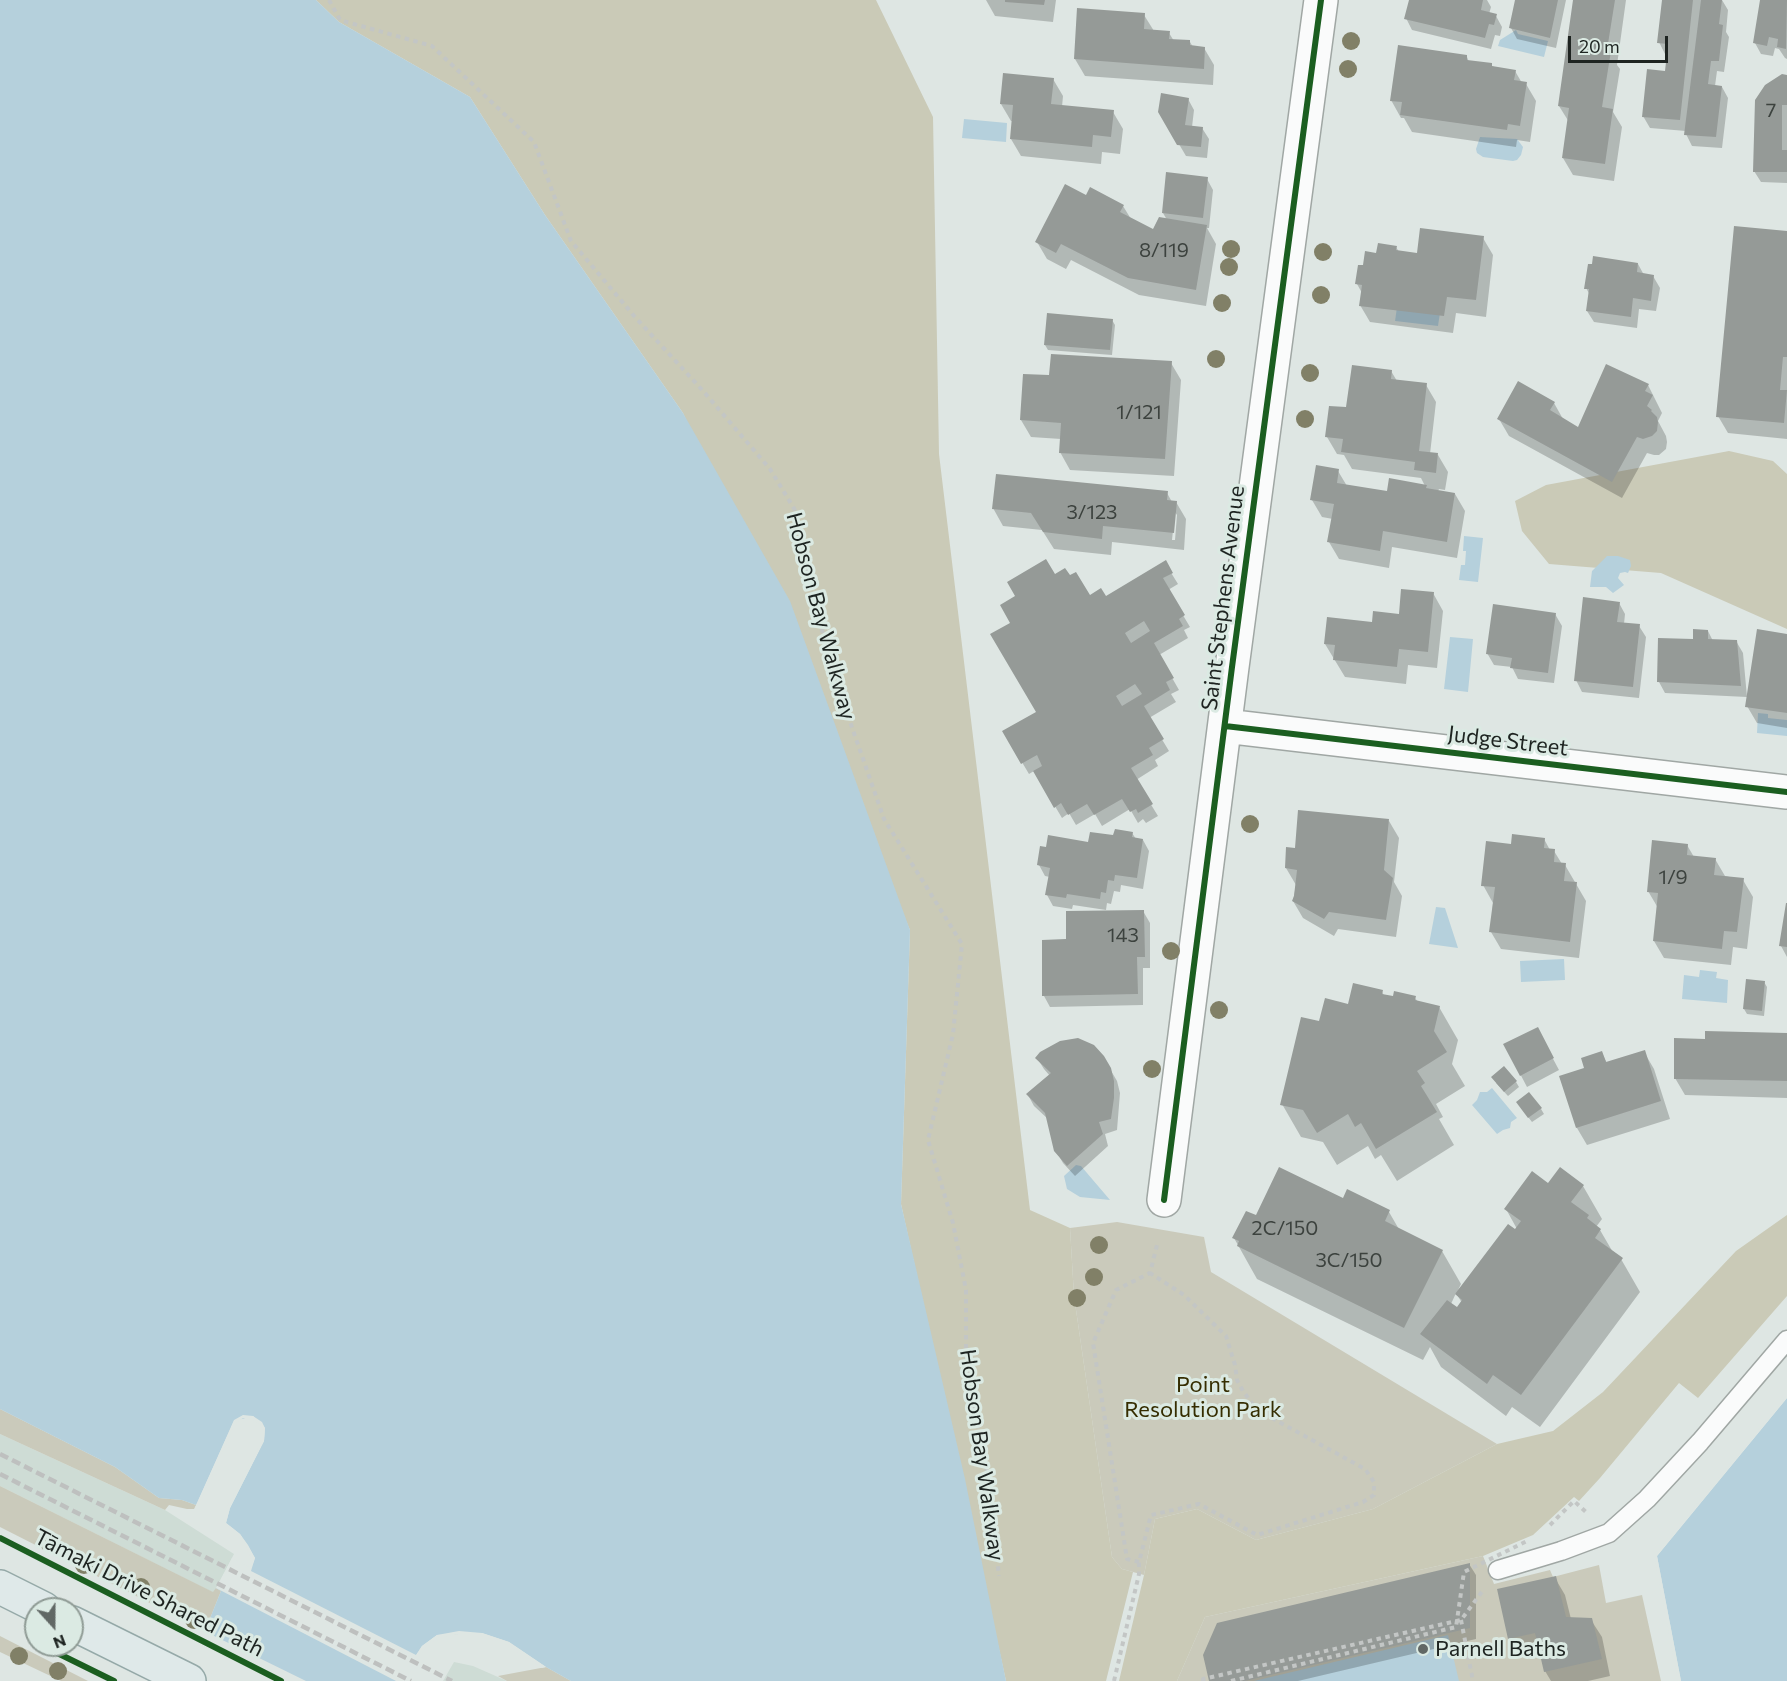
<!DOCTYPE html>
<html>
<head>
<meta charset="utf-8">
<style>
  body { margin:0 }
  #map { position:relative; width:1787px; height:1681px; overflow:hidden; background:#dee6e3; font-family:Commissioner,sans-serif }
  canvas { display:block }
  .north { position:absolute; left:24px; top:1597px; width:60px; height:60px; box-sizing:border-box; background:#dbeae3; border:2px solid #8f9b95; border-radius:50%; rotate:159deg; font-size:16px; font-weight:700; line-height:24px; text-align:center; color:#1e2421 }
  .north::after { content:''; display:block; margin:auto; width:21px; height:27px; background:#616865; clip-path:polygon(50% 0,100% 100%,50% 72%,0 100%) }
  .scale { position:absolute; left:1568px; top:36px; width:100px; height:27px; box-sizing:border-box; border:3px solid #1e2421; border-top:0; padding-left:8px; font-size:18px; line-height:21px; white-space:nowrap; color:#1e2421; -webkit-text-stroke:4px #dbeae3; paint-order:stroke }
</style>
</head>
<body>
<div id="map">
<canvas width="1787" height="1681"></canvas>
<div class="north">N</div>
<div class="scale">20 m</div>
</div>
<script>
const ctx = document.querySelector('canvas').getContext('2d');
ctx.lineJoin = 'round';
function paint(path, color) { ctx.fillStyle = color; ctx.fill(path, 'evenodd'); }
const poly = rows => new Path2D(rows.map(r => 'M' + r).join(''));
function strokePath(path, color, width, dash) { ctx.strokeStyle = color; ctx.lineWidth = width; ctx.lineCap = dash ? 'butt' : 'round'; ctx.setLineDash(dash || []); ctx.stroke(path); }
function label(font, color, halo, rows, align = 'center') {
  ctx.font = font + ' Commissioner,sans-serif'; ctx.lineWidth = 6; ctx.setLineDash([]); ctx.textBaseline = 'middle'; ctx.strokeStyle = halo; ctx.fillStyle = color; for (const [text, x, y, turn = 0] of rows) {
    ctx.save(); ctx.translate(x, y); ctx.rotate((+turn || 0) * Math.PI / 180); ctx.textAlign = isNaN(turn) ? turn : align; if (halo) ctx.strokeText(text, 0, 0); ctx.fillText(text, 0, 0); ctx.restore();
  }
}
const built = poly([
  [0,1434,165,1510,234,1554,214,1593,0,1486],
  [454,1662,473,1666,507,1681,443,1681]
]);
const green = poly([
  [1117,1222,1204,1237,1211,1272,1497,1444,1373,1509,1256,1540,1197,1509,1155,1519,1144,1575,1122,1569,1112,1557,1074,1296,1070,1228],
  [0,1409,115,1467,159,1498,182,1500,196,1505,194,1509,187,1509,169,1505,165,1510,0,1434],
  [0,1486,213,1592,216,1588,221,1591,205,1631,0,1527],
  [1483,1556,1494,1584,1550,1570,1553,1577,1599,1565,1606,1603,1642,1595,1661,1681,1177,1681,1205,1617],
  [0,1636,88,1681,61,1681,0,1652],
  [546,1667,571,1681,507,1681,498,1676]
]);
const forest = poly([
  [316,0,876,0,933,117,939,454,1030,1210,1070,1228,1074,1296,1112,1557,1122,1569,1133,1572,1106,1681,1006,1681,901,1204,910,930,683,413,545,215,470,97,339,22],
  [1729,451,1773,461,1787,474,1787,629,1661,573,1549,564,1522,531,1515,501,1546,485],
  [1787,1215,1787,1296,1698,1398,1679,1383,1600,1478,1579,1501,1574,1497,1533,1535,1483,1556,1205,1617,1177,1681,1119,1681,1144,1575,1155,1519,1197,1509,1256,1540,1373,1509,1497,1444,1553,1431,1603,1392,1736,1251]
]);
const water = poly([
  [0,0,316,0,339,22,470,97,545,215,683,413,790,601,910,930,901,1204,965,1479,1006,1681,571,1681,546,1667,509,1642,482,1633,437,1635,422,1646,400,1681,181,1681,205,1631,221,1591,216,1588,250,1571,255,1558,240,1534,226,1523,230,1508,264,1441,265,1428,253,1416,234,1421,196,1505,182,1500,159,1498,115,1467,0,1409],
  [1516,30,1518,34,1548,41,1544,57,1498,46,1500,40],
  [964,119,1007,123,1006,142,962,138],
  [1480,137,1517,139,1523,147,1521,155,1517,160,1513,161,1483,157,1477,153,1476,149],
  [1397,307,1440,313,1438,326,1395,321],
  [1464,536,1483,538,1478,582,1459,580,1461,565,1465,565,1466,551,1463,551],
  [1607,556,1618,556,1630,560,1631,566,1628,573,1625,572,1620,573,1618,578,1624,585,1613,593,1606,587,1590,587,1592,571],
  [1450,637,1473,639,1468,692,1444,689],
  [1758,713,1768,714,1768,718,1787,720,1787,736,1757,733],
  [1436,907,1445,908,1458,948,1429,944],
  [1564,959,1565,980,1521,982,1520,961],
  [1700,970,1717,972,1716,978,1728,980,1727,1003,1682,999,1684,975,1699,977],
  [1492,1088,1517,1118,1511,1122,1510,1128,1503,1130,1497,1134,1472,1105,1477,1100,1480,1092,1487,1092],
  [1076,1165,1081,1166,1110,1200,1080,1197,1067,1189,1064,1176],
  [1787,1398,1787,1681,1681,1681,1657,1556],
  [1448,1635,1459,1681,1254,1681]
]);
const pier = poly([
  [1787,1395,1787,1398,1657,1556,1681,1681,1678,1681,1654,1555],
  [243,1415,253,1416,262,1422,265,1428,264,1441,230,1508,226,1523,240,1534,248,1545,255,1558,251,1571,416,1655,422,1646,437,1635,459,1631,482,1633,509,1642,546,1667,542,1668,507,1645,481,1636,459,1634,438,1638,425,1648,404,1681,396,1681,216,1588,232,1558,249,1567,251,1559,246,1546,223,1523,227,1507,262,1440,262,1429,259,1424,252,1419,243,1418,236,1423,198,1506,195,1508,234,1420],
  [202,1630,306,1681,178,1681]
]);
const shadow = poly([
  [986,0,1056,0,1053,22,995,16],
  [1410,0,1487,0,1491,7,1489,14,1496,16,1502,27,1500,36,1495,35,1491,49,1412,30,1406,18],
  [1517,0,1566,0,1556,48,1517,39,1511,28],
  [1574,0,1626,0,1617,65,1620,69,1613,112,1622,127,1614,181,1573,175,1563,158,1569,122,1559,106],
  [1663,0,1722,0,1728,10,1726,32,1729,37,1724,72,1717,71,1715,86,1722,87,1728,98,1722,148,1692,146,1686,134,1686,131,1650,128,1643,116,1666,72,1669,54,1665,54,1659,42],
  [1762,0,1787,0,1787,59,1785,58,1779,49,1775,48,1773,56,1761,54,1755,43],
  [1144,15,1154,31,1169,33,1174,41,1190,42,1193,47,1204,48,1214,65,1213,85,1085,76,1075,59],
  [1467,57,1469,62,1515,71,1522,83,1526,84,1536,101,1530,142,1517,140,1516,147,1412,132,1404,118,1401,118,1391,100],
  [1787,76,1787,183,1761,182,1754,171],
  [1053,79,1063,96,1062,107,1113,112,1123,129,1120,154,1102,152,1101,164,1021,156,1011,139,1013,121,1011,121,1001,104],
  [1188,99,1194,110,1192,127,1202,128,1209,139,1207,158,1186,156,1160,112],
  [1207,179,1213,190,1209,228,1207,228,1216,244,1206,306,1139,295,1071,260,1066,269,1047,259,1037,242,1087,197,1123,206,1131,219,1153,231,1167,220,1163,213],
  [1787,233,1787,439,1728,433,1718,416],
  [1483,238,1493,255,1486,317,1456,313,1453,333,1370,322,1360,305,1362,293,1357,284,1378,255,1396,247,1399,252,1418,254],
  [1638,264,1644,275,1653,276,1660,288,1656,311,1639,309,1637,328,1594,322,1587,311,1590,295,1586,288],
  [1112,320,1115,325,1112,355,1048,350,1045,345],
  [1171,363,1181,380,1174,476,1070,470,1060,452,1061,439,1031,437,1021,420,1051,377],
  [1391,371,1397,381,1426,385,1436,402,1430,454,1438,455,1448,472,1445,490,1439,489,1438,491,1455,494,1465,511,1457,558,1392,547,1389,568,1339,559,1329,542,1333,519,1322,517,1312,500,1338,471,1347,486,1388,493,1425,486,1421,478,1352,469,1344,455,1337,454,1327,437,1347,409],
  [1648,385,1662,413,1658,421,1666,436,1667,442,1666,449,1659,455,1654,455,1647,453,1622,498,1509,436,1499,419,1554,403,1563,419,1578,429],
  [1167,493,1172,502,1176,502,1186,519,1184,550,1112,542,1111,555,1054,549,1042,530,1003,526,993,508],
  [1175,512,1177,515,1175,540,1172,540],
  [1165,563,1178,584,1168,590,1190,627,1184,630,1188,638,1159,655,1179,690,1171,694,1176,702,1149,718,1169,751,1155,760,1158,766,1136,780,1158,816,1146,823,1143,819,1138,823,1130,809,1102,826,1095,814,1076,825,1069,813,1062,818,1034,771,1029,774,1004,732,1038,713,1012,624,1055,576,1089,597,1106,598],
  [1433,593,1443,611,1437,668,1408,665,1406,684,1345,677,1325,644,1374,624,1400,616],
  [1619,603,1625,614,1624,624,1639,626,1646,637,1639,698,1582,692,1576,680],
  [1555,614,1562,626,1554,683,1518,679,1512,667,1494,665,1487,653],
  [1708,631,1713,641,1736,641,1743,653,1747,697,1665,693,1659,682,1694,640],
  [1787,636,1787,728,1757,723,1747,706],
  [1389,821,1399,838,1394,882,1402,896,1396,937,1338,929,1334,936,1303,918,1293,901,1296,885,1286,868,1296,850],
  [1132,833,1136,839,1143,840,1149,851,1143,889,1121,885,1120,892,1114,891,1111,904,1107,903,1106,910,1073,905,1072,909,1053,906,1047,895,1050,877,1045,876,1039,865,1089,844],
  [1544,839,1550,850,1554,851,1562,864,1565,865,1586,901,1579,958,1501,949,1491,932,1493,903,1483,885,1513,846],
  [1687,845,1694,857,1715,859,1725,876,1743,880,1753,897,1747,949,1733,947,1731,965,1664,958,1654,941,1658,908,1648,891],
  [1787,904,1787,957,1781,946],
  [1143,911,1150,923,1150,968,1143,968,1143,1005,1050,1007,1044,996,1068,941],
  [1764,982,1767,987,1764,1016,1747,1014,1744,1009],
  [1382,991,1384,996,1415,998,1418,1002,1439,1007,1458,1040,1452,1064,1465,1086,1436,1104,1443,1117,1439,1119,1454,1145,1397,1181,1381,1155,1375,1159,1368,1146,1337,1165,1323,1142,1301,1137,1282,1104,1320,1023,1350,1006],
  [1787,1035,1787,1098,1685,1095,1675,1078,1706,1041],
  [1543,1040,1559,1070,1527,1087,1505,1045],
  [1644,1052,1654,1069,1670,1119,1587,1145,1577,1128,1586,1069,1602,1053,1607,1063],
  [1103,1057,1117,1081,1120,1093,1117,1130,1105,1134,1108,1146,1075,1176,1063,1163,1056,1151,1048,1119,1034,1106,1028,1095,1050,1076,1044,1069,1037,1058],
  [1516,1082,1519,1087,1508,1096,1496,1083],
  [1521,1108,1541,1109,1544,1114,1532,1122],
  [1549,1185,1583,1186,1602,1219,1596,1227,1600,1230,1614,1254,1621,1259,1640,1292,1540,1427,1512,1407,1506,1416,1441,1367,1430,1347,1423,1360,1257,1279,1234,1238,1257,1217,1343,1200,1348,1191,1389,1212,1400,1231,1442,1251,1461,1284,1458,1290,1517,1229,1506,1209],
  [1456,1293,1462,1303,1457,1309,1451,1304],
  [1469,1564,1476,1575,1476,1639,1298,1681,1211,1681],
  [1555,1578,1565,1595,1571,1619,1591,1620,1602,1637,1610,1676,1588,1681,1551,1681,1545,1671,1540,1651,1519,1656,1510,1639]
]);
const building = poly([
  [1005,0,1045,0,1044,5,1005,2],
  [1409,0,1483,0,1481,10,1497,14,1494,25,1489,24,1485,38,1404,19],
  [1515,0,1558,0,1550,38,1509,28],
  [1573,0,1615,0,1607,50,1611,51,1602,107,1613,109,1605,164,1562,158,1569,108,1558,106],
  [1662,0,1693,0,1680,120,1642,117,1647,69,1665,71,1668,44,1657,43],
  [1701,0,1722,0,1719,24,1723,25,1719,61,1711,61,1708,84,1722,86,1716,137,1684,135],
  [1760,0,1787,0,1786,49,1777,47,1778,39,1769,37,1767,46,1753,43],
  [1077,8,1145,13,1144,29,1170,31,1169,39,1190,40,1190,45,1205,47,1204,69,1074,59],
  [1398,45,1467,55,1467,60,1492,63,1492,66,1516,70,1514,80,1527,82,1520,126,1508,124,1507,130,1400,115,1402,102,1390,101],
  [1003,73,1054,78,1051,104,1114,110,1111,137,1093,135,1092,147,1010,139,1013,105,1000,104],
  [1782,74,1787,75,1787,105,1782,105,1782,150,1787,150,1787,172,1753,172,1755,100,1765,85],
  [1161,93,1189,98,1185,125,1203,127,1201,147,1177,145,1158,112],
  [1166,172,1208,177,1203,218,1162,213],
  [1065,184,1086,195,1090,187,1124,205,1120,212,1153,229,1159,217,1207,225,1196,290,1128,278,1061,244,1056,253,1035,242],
  [1734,226,1787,231,1787,357,1783,357,1780,390,1787,390,1784,423,1716,417],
  [1420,228,1484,236,1476,300,1447,297,1444,316,1359,306,1362,285,1355,284,1358,265,1363,265,1365,251,1376,253,1378,243,1397,246,1396,250,1417,253],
  [1593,256,1638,263,1637,272,1654,275,1651,301,1633,298,1631,317,1586,311,1589,289,1584,289,1588,264,1592,264],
  [1047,313,1113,319,1110,350,1044,345],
  [1051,354,1172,361,1165,459,1059,453,1061,423,1020,420,1023,374,1049,375],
  [1606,364,1649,384,1645,391,1653,395,1647,406,1652,410,1651,411,1657,417,1658,422,1657,431,1652,436,1643,439,1637,437,1612,482,1497,419,1518,381,1555,402,1550,410,1578,427],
  [1352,365,1392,370,1391,379,1427,383,1419,451,1438,453,1436,473,1414,470,1415,462,1341,452,1343,439,1325,437,1329,406,1346,407],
  [1316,465,1339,469,1337,483,1387,491,1389,478,1427,485,1426,488,1455,493,1447,542,1383,531,1380,551,1327,542,1334,504,1310,500],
  [996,474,1168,491,1167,500,1177,501,1174,533,1103,526,1102,539,1043,532,1031,513,992,509],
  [1046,559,1055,574,1065,568,1070,575,1076,572,1090,595,1101,588,1106,596,1166,560,1173,573,1163,578,1185,615,1179,619,1183,626,1154,643,1174,678,1166,682,1170,690,1144,706,1164,739,1149,748,1153,755,1131,768,1153,804,1138,813,1136,809,1130,812,1122,799,1094,815,1087,804,1068,815,1061,803,1054,808,1033,771,1042,766,1037,755,1021,764,1002,731,1036,712,990,634,1010,623,1000,605,1015,596,1007,582],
  [1144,621,1150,631,1131,643,1125,633],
  [1135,684,1142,694,1122,706,1116,696],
  [1401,589,1434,592,1428,652,1399,649,1397,667,1333,660,1335,645,1324,644,1327,617,1372,622,1373,611,1399,614],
  [1583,597,1620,602,1617,622,1640,624,1633,687,1574,681],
  [1493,604,1556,613,1548,673,1510,668,1512,658,1486,654],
  [1693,629,1708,630,1708,639,1737,640,1741,686,1657,682,1658,638,1693,639],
  [1757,629,1787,634,1787,713,1745,707],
  [1298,810,1389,819,1384,870,1393,878,1386,920,1329,912,1324,919,1292,901,1294,896,1297,870,1285,868,1286,847,1295,848],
  [1115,829,1133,832,1132,837,1143,839,1137,878,1115,875,1114,881,1108,880,1106,893,1101,892,1100,899,1067,894,1066,898,1045,895,1050,868,1037,865,1040,846,1046,847,1048,835,1088,842,1090,832,1113,835],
  [1512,834,1545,838,1544,848,1555,849,1554,862,1566,863,1564,881,1577,882,1570,942,1489,932,1495,887,1481,886,1486,841,1511,844],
  [1652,840,1688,844,1687,855,1716,858,1714,875,1744,878,1737,932,1724,931,1722,949,1653,941,1658,893,1647,892],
  [1786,903,1787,903,1787,947,1779,946],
  [1144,910,1145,957,1137,957,1138,994,1042,996,1042,940,1066,939,1066,911],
  [1746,979,1765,981,1762,1011,1743,1009],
  [1353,983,1383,990,1382,994,1393,996,1394,991,1416,996,1415,1000,1440,1006,1434,1031,1447,1052,1417,1071,1425,1083,1421,1086,1437,1112,1376,1149,1361,1123,1355,1127,1348,1114,1317,1133,1303,1110,1280,1105,1301,1017,1319,1021,1325,998,1348,1004],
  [1538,1027,1554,1058,1520,1076,1503,1044],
  [1705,1031,1787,1033,1787,1081,1674,1079,1674,1038,1705,1039],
  [1078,1038,1094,1045,1104,1056,1111,1068,1114,1081,1114,1098,1111,1119,1099,1122,1103,1134,1067,1166,1054,1151,1045,1113,1026,1094,1051,1073,1035,1058,1040,1052,1060,1041],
  [1645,1050,1661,1101,1576,1128,1559,1076,1584,1068,1581,1058,1602,1051,1606,1062],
  [1504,1066,1517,1081,1504,1092,1491,1077],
  [1529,1092,1542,1108,1528,1118,1516,1102],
  [1279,1167,1343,1198,1347,1189,1390,1210,1385,1221,1443,1250,1404,1328,1237,1246,1239,1241,1232,1238,1246,1211,1256,1215],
  [1560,1167,1584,1185,1571,1202,1589,1215,1587,1218,1601,1229,1595,1238,1623,1258,1521,1395,1493,1375,1487,1384,1420,1334,1447,1300,1457,1307,1462,1300,1455,1294,1508,1224,1515,1229,1521,1221,1504,1209,1532,1171,1548,1183],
  [1470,1563,1470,1628,1245,1681,1209,1681,1203,1655,1217,1623],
  [1556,1576,1566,1617,1592,1618,1602,1659,1544,1672,1535,1633,1508,1639,1497,1589]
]);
const path = poly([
  [329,0,340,20,432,46,534,142,571,241,635,317,704,392,770,469,798,515,804,558,832,670,884,819,962,944,953,1034,928,1140,953,1223,966,1290,966,1368,987,1472,999,1576],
  [1550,1525,1574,1501,1587,1513],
  [1139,1562,1127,1559,1093,1343,1116,1290,1150,1273,1158,1241],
  [1461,1620,1473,1681],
  [1114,1681,1139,1574,1139,1562,1151,1515,1199,1504,1257,1535,1363,1502,1374,1495,1374,1482,1365,1469,1270,1417,1254,1406,1243,1391,1237,1380,1235,1365,1226,1336,1184,1295,1150,1273],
  [1203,1681,1203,1679,1461,1620,1484,1589]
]);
const lane = poly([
  [1498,1570,1561,1551,1609,1533,1647,1499,1700,1442,1787,1340]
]);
const street = poly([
  [1225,726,1787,792],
  [1164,1200,1232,667,1321,0]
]);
const primary = poly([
  [0,1587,44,1609],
  [72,1623,189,1681]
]);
const rail = poly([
  [0,1454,452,1681],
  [0,1474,411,1681]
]);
const pathBridge = poly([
  [1231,1681,1456,1627,1464,1572,1527,1541]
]);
const cycleway = poly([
  [1225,726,1787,792],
  [1164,1200,1232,667,1321,0],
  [0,1538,281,1681],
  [41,1645,114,1681]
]);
const trees = [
  [1351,41],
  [1348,69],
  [1231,249],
  [1323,252],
  [1229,267],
  [1321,295],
  [1222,303],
  [1216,359],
  [1310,373],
  [1305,419],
  [1250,824],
  [1171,951],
  [1219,1010],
  [1152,1069],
  [1099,1245],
  [1094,1277],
  [1077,1298],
  [49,1543],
  [84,1565],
  [141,1587],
  [165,1601],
  [194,1620],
  [19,1656],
  [58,1671]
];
const markers = [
  [1423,1649,6,"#616865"]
];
const numberNames = [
  ["7",1771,110],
  ["8/119",1164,250],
  ["1/121",1139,412],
  ["3/123",1092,512],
  ["1/9",1673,877],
  ["143",1123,935],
  ["2C/150",1285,1228],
  ["3C/150",1349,1260]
];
const streetNames = [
  ["Saint Stephens Avenue",1223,598,-83],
  ["Hobson Bay Walkway",821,616,75],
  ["Judge Street",1508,741,7],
  ["Hobson Bay Walkway",982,1455,82],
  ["Tāmaki Drive Shared Path",149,1593,27]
];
const parkNames = [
  ["Point",1203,1385],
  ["Resolution Park",1203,1410]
];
const poiNames = [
  ["Parnell Baths",1435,1649]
];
paint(built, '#cedcd5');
paint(green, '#cacabb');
paint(forest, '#cacab7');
paint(water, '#b5d0dc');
paint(pier, '#dee6e3');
paint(shadow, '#0003');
paint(building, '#959a97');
strokePath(lane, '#a0a7a4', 21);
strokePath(street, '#a0a7a4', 36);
strokePath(primary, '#95a9a8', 36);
strokePath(path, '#c3c6c5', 4, [4.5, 4.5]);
strokePath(lane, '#fafbfb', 18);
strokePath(street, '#fafbfb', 33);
strokePath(primary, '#dfe9e9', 33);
strokePath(rail, '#bec0bf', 4.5, [9, 4.5]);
strokePath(pathBridge, '#c3c6c5', 4, [4.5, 4.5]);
strokePath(cycleway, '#1b5e20', 6);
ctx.fillStyle = '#818067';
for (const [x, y] of trees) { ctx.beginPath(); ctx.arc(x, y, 9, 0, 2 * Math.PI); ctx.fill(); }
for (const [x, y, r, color] of markers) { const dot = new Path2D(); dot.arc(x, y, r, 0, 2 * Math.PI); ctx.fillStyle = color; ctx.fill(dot); strokePath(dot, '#dbeae3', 2); }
label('20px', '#3c423e', null, numberNames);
label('22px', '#1e2421', '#dbeae3', streetNames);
label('22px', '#352d01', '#dbeae3', parkNames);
label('22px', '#1e2421', '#dbeae3', poiNames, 'left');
</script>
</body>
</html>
